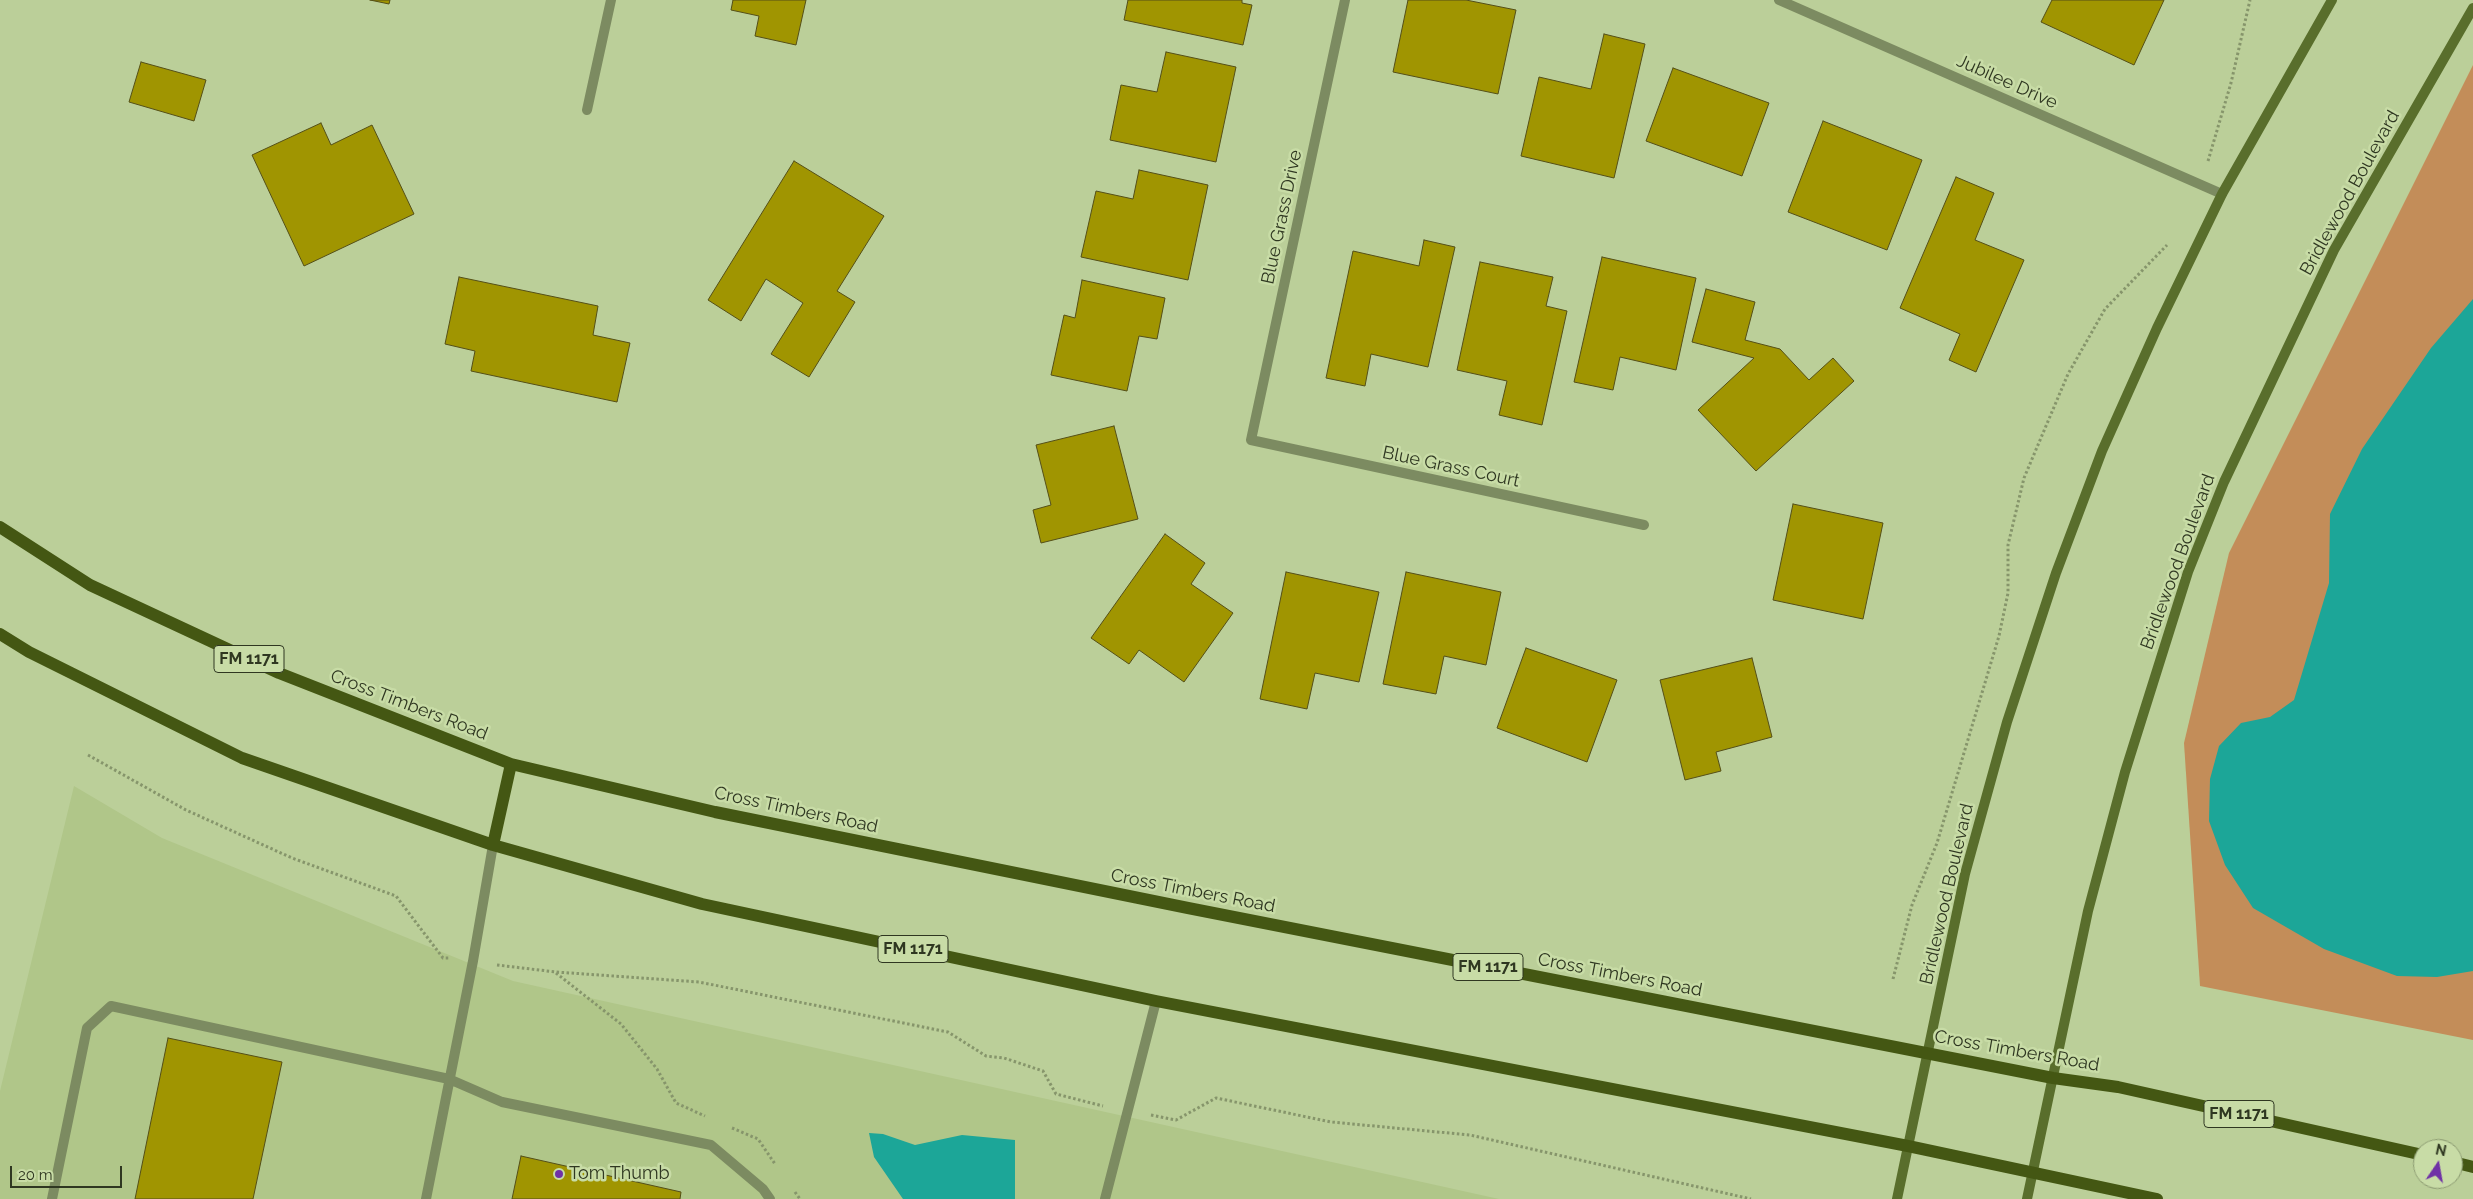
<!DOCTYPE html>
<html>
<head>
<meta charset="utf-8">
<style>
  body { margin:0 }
  #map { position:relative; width:2473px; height:1199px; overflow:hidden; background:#bbcf99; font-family:Raleway,sans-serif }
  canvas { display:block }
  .north { position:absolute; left:2413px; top:1139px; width:50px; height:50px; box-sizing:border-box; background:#c8dca6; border:1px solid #8b9a71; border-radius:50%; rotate:12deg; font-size:14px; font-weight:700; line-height:20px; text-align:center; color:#2f3721 }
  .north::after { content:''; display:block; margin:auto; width:18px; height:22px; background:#6f31a6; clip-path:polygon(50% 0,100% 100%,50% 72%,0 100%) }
  .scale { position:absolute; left:10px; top:1166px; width:112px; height:22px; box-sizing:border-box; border:2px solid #2f3721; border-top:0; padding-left:6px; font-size:15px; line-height:18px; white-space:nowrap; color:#2f3721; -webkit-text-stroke:4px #c8dca6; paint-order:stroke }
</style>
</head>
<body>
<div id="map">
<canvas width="2473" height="1199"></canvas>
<div class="north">N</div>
<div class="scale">20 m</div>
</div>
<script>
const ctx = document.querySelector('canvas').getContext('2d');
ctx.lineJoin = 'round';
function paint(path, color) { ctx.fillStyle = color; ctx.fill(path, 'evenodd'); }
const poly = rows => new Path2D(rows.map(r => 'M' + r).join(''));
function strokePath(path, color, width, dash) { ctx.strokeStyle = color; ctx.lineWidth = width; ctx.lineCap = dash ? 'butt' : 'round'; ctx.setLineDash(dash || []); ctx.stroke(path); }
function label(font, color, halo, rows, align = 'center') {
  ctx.font = font + ' Raleway,sans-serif'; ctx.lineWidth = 5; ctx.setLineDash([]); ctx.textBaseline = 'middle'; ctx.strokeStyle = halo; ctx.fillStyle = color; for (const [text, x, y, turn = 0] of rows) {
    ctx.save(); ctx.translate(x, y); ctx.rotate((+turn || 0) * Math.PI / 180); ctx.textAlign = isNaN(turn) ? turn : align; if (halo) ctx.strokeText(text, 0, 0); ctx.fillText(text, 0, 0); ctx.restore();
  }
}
const built = poly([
  [74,786,162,838,513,981,1499,1199,0,1199,0,1091]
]);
const green = poly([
  [2473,65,2473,1040,2200,986,2184,743,2229,553]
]);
const water = poly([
  [2473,299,2473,971,2437,977,2397,976,2324,949,2253,908,2225,865,2209,821,2210,779,2219,746,2241,723,2270,717,2294,700,2329,583,2330,514,2362,449,2431,348],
  [869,1133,883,1134,915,1145,962,1135,1015,1140,1015,1199,903,1199,874,1157]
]);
const building = poly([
  [370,0,390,0,389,4,370,0],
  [733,0,806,0,796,45,755,36,759,16,731,10,733,0],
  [1128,0,1242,0,1242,3,1252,5,1243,45,1124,20,1128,0],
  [1408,0,1466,0,1516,10,1498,94,1393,72,1408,0],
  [2052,0,2164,0,2134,65,2041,22,2052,0],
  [1604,34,1645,44,1614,178,1521,156,1539,77,1591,89,1604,34],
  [1166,52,1236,67,1216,162,1110,140,1121,85,1157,92,1166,52],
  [141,62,206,80,194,121,129,102,141,62],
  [1673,68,1769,103,1742,176,1646,141,1673,68],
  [1823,121,1922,160,1887,250,1788,212,1823,121],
  [321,123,331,145,372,125,414,214,304,266,252,155,321,123],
  [794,161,884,216,837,291,855,302,809,377,771,354,803,303,766,279,741,321,708,300,794,161],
  [1139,170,1208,185,1188,280,1081,257,1096,191,1133,199,1139,170],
  [1956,177,1994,193,1975,240,2024,260,1976,372,1949,360,1960,334,1900,308,1956,177],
  [1424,240,1455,247,1428,367,1371,354,1365,386,1326,378,1353,251,1419,266,1424,240],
  [1602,257,1696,278,1676,370,1620,357,1613,390,1574,382,1602,257],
  [1480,262,1553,277,1546,306,1567,311,1542,425,1499,415,1507,381,1457,370,1480,262],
  [459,277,598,306,593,335,630,343,617,402,471,371,475,351,445,344,459,277],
  [1082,280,1165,298,1157,339,1139,336,1127,391,1051,375,1064,315,1075,318,1082,280],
  [1706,289,1755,302,1745,340,1780,349,1809,380,1833,358,1854,381,1756,471,1698,410,1754,358,1692,342,1706,289],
  [1114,426,1138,519,1041,543,1033,510,1051,505,1036,445,1114,426],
  [1793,504,1883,523,1863,619,1773,600,1793,504],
  [1165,534,1205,563,1191,584,1233,613,1184,682,1139,650,1129,664,1091,638,1165,534],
  [1286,572,1379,592,1359,682,1315,673,1307,709,1260,699,1286,572],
  [1406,572,1501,592,1486,665,1444,656,1436,694,1383,684,1406,572],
  [1526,648,1617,680,1587,762,1497,728,1526,648],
  [1752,658,1772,737,1716,752,1721,771,1685,780,1660,680,1752,658],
  [168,1038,282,1062,253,1199,135,1199,168,1038],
  [521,1156,681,1192,680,1199,512,1199,521,1156]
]);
const path = poly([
  [2208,161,2231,83,2250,0],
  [88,755,186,810,292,858,396,896,443,958,449,958],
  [497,965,556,972,699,982,948,1032,986,1056,1004,1058,1043,1071,1056,1094,1103,1106],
  [556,973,621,1024,657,1069,676,1103,705,1116],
  [1893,979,1912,905,1937,843,1999,636,2008,593,2008,545,2024,478,2068,374,2105,309,2167,245],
  [1151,1115,1176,1120,1216,1098,1331,1122,1470,1135,1751,1199],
  [732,1128,758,1139,775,1164],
  [795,1192,800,1199]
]);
const lane = poly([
  [52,1199,87,1028,111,1006,449,1079,502,1102,711,1145,763,1189,770,1199],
  [426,1199,473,961,493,845],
  [1105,1199,1156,1001]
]);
const street = poly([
  [1345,0,1251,440,1644,525],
  [1779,0,2222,194],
  [587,110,611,0]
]);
const secondary = poly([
  [1897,1199,1965,874,2007,722,2056,573,2102,451,2157,328,2222,194,2332,0],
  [2027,1199,2088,911,2125,772,2188,572,2224,482,2334,250,2473,8]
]);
const primary = poly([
  [0,527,90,585,279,673,511,764,715,812,1188,908,2053,1078,2118,1087,2423,1155],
  [0,634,29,652,242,758,493,845,702,904,1156,1001,1908,1146,2157,1199],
  [493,845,511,764],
  [2453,1162,2473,1167]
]);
const markers = [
  [559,1174,5,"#6f31a6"]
];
const shields = [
  [249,659,70],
  [913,949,70],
  [1488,967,70],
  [2239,1114,70]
];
const shieldNames = [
  ["FM 1171",249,659],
  ["FM 1171",913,949],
  ["FM 1171",1488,967],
  ["FM 1171",2239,1114]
];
const streetNames = [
  ["Jubilee Drive",2007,82,24],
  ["Bridlewood Boulevard",2350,193,-61],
  ["Blue Grass Drive",1282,217,-78],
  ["Blue Grass Court",1451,467,12],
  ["Bridlewood Boulevard",2178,562,-70],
  ["Cross Timbers Road",409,705,21],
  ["Cross Timbers Road",796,810,12],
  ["Cross Timbers Road",1193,891,11],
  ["Bridlewood Boulevard",1947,894,-77],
  ["Cross Timbers Road",1620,975,11],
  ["Cross Timbers Road",2017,1051,10]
];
const poiNames = [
  ["Tom Thumb",569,1174]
];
paint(built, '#b0c689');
paint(green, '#c38d59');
paint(water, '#1ca698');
paint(building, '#a09501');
strokePath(building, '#544f18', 1);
strokePath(path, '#86956b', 3, [2.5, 2.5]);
strokePath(lane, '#7c8b61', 10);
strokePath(street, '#7c8b61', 10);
strokePath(secondary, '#596e2c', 10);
strokePath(primary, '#445713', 12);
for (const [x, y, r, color] of markers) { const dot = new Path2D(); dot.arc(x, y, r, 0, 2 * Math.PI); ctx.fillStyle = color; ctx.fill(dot); strokePath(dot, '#c8dca6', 2); }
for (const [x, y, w] of shields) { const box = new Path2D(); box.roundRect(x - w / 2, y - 13.5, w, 27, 4); ctx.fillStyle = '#c8dca6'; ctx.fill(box); strokePath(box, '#2f3721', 1); }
label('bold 16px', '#2f3721', null, shieldNames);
label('18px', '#2f3721', '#c8dca6', streetNames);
label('18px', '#2f3721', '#c8dca6', poiNames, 'left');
</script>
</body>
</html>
